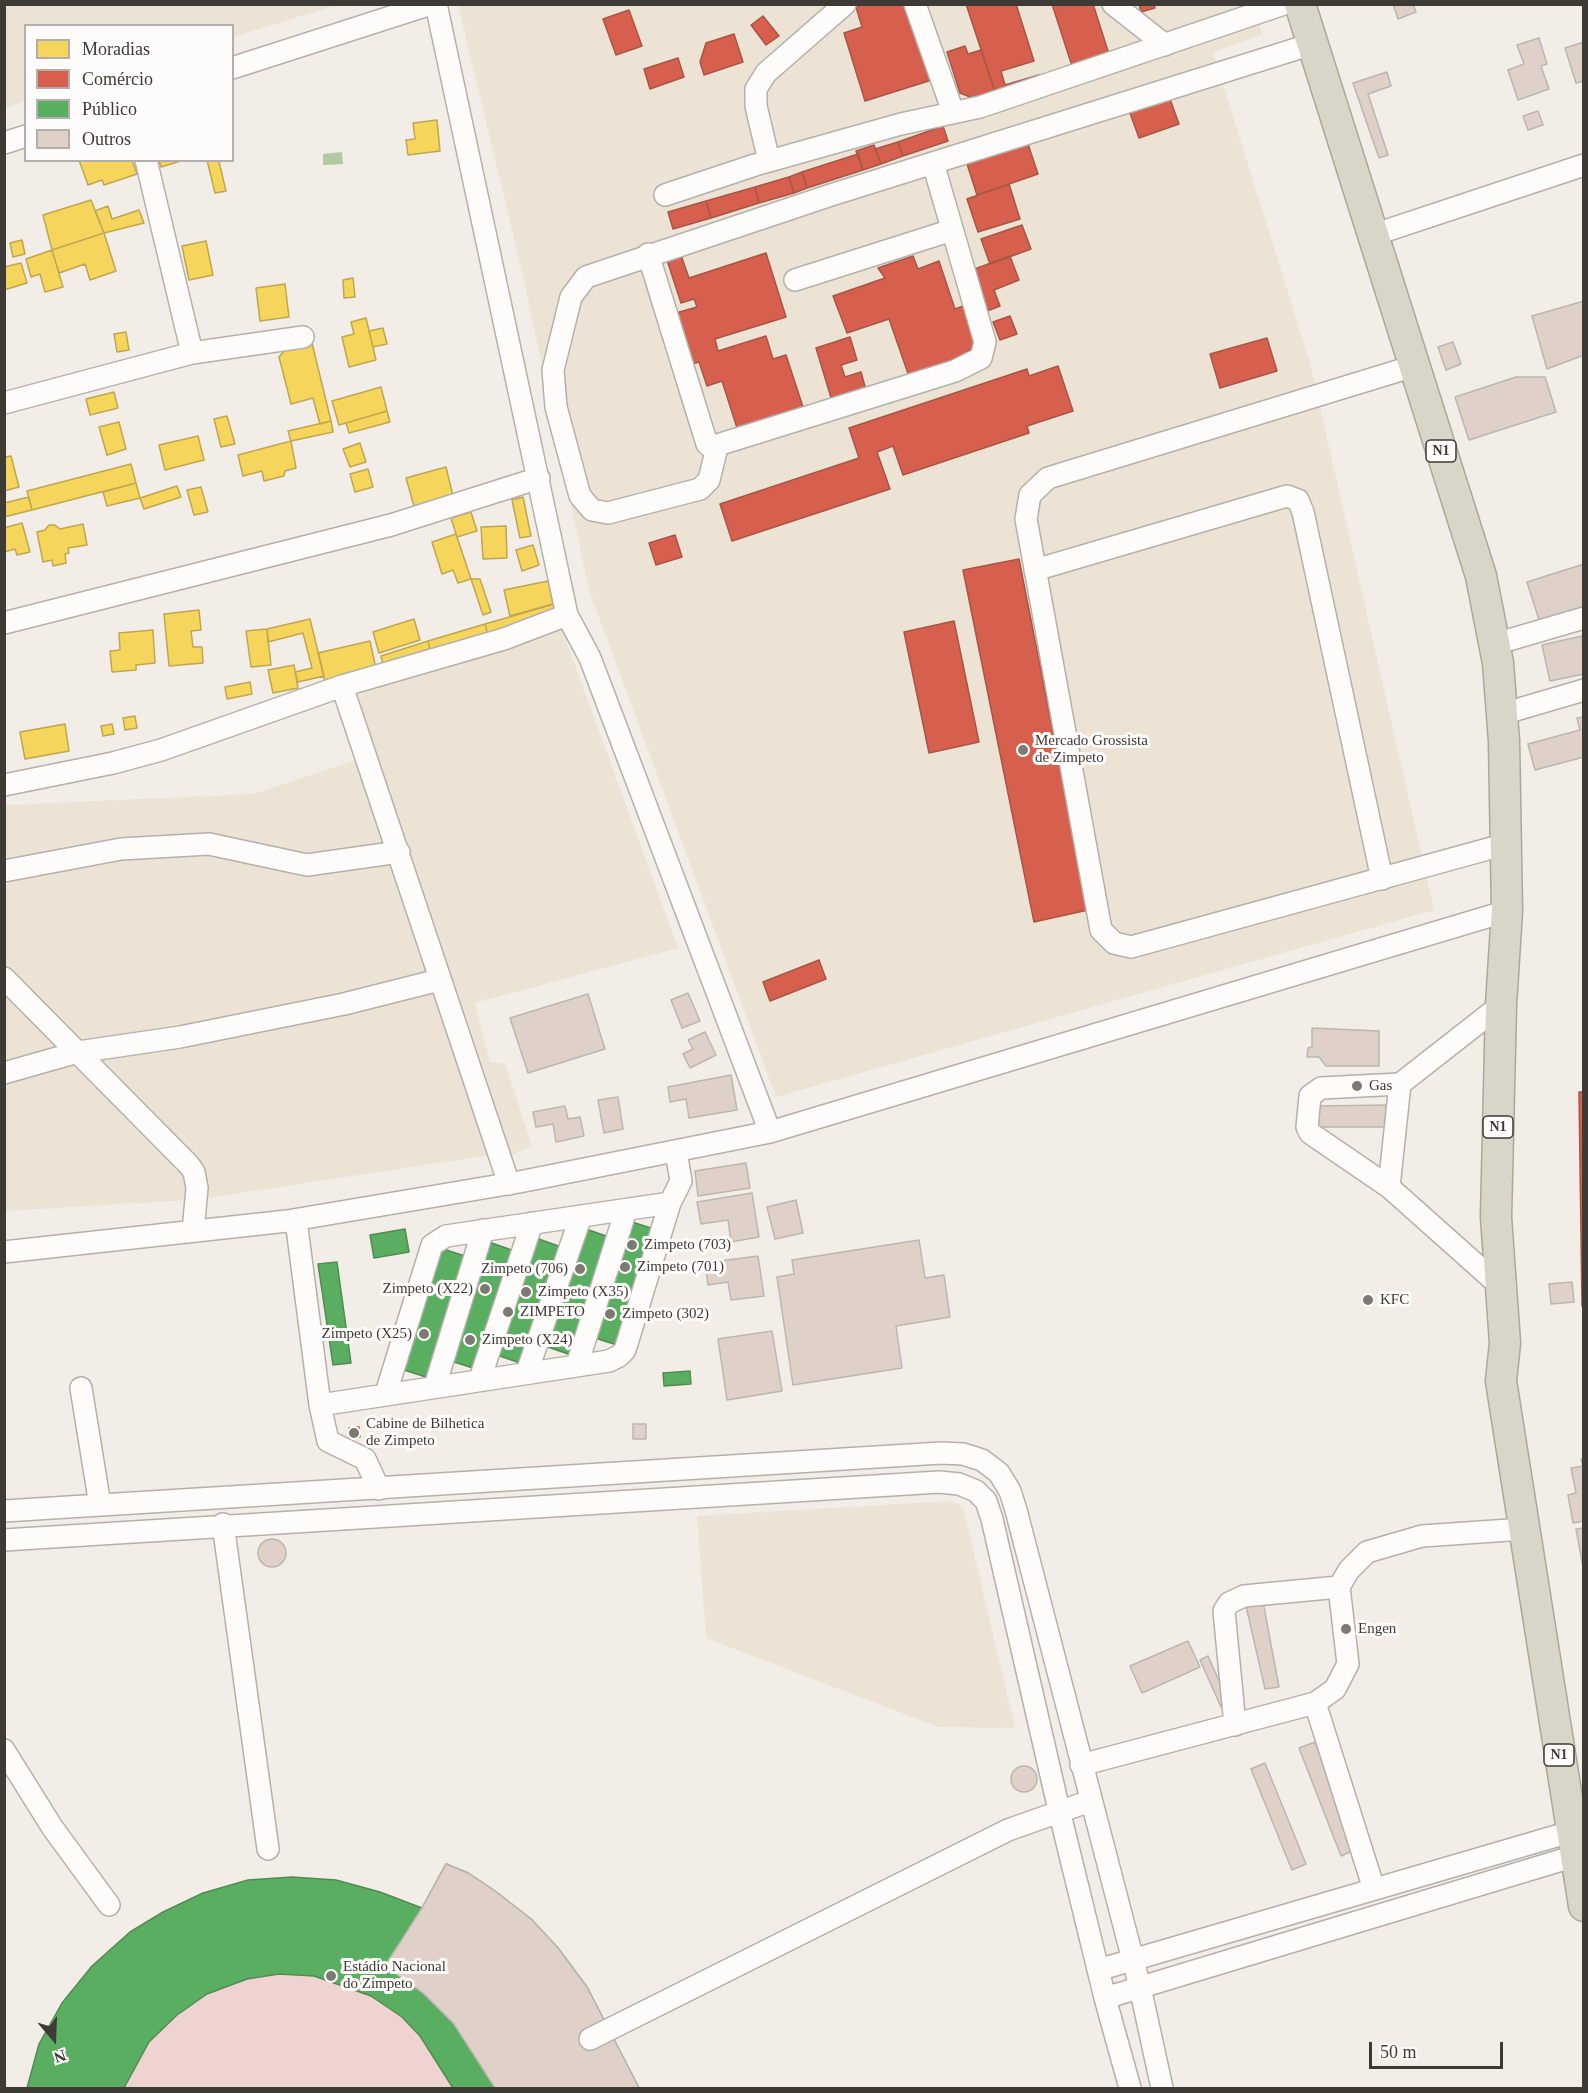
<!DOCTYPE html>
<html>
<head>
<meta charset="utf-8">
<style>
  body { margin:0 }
  #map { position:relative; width:1588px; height:2093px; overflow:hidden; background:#f2ede6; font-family:Georgia,serif }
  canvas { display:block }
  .frame { position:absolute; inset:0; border:6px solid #3e3a35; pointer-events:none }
  .legend { position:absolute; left:24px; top:24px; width:210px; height:138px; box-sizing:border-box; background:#fefcfa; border:2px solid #b1aeab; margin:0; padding:8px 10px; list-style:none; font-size:18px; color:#3e3a35 }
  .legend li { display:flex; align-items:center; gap:12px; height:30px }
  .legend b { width:30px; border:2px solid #b1aeab }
  .north { position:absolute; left:24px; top:2009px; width:60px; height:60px; -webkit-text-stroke:4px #fefcfa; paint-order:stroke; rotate:161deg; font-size:16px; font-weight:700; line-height:24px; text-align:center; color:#3e3a35 }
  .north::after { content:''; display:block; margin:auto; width:21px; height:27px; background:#3e3a35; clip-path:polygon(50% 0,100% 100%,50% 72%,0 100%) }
  .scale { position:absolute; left:1369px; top:2042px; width:134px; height:27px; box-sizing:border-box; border:3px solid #3e3a35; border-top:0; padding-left:8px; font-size:18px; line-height:21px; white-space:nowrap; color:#3e3a35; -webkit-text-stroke:4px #fefcfa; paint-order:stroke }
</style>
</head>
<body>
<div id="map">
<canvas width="1588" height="2093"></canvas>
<div class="frame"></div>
<ul class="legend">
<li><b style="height:16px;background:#f6d55c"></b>Moradias</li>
<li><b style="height:16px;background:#d6604d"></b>Comércio</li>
<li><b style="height:16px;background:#5aae61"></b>Público</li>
<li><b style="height:16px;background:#dfd1c8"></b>Outros</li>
</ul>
<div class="north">N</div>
<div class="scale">50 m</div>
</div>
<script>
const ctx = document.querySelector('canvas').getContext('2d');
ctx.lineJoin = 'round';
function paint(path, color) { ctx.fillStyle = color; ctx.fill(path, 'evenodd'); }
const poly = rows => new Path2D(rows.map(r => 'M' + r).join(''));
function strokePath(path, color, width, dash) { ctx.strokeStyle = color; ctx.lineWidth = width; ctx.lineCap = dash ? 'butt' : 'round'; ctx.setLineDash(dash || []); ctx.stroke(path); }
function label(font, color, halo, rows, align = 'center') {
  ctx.font = font + ' Georgia,serif'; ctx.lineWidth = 6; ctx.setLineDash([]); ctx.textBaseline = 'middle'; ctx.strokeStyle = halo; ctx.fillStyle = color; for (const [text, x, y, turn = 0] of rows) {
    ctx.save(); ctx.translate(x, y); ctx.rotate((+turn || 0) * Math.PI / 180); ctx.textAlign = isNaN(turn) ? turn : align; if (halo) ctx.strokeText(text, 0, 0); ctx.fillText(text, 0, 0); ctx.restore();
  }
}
const built = poly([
  [4,5,5,4,337,5,233,37,232,26,26,26,25,101,5,108],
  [458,5,1255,5,1262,35,1213,52,1310,363,1434,910,776,1097,589,590,523,276],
  [560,624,678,948,475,1003,490,1062,505,1064,532,1146,507,1157,464,1032,357,696,395,675],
  [359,759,385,846,312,859,208,833,122,841,5,865,5,805,253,794],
  [179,855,390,860,491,1155,200,1199,203,1176,5,968,5,880,105,862],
  [4,987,188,1173,189,1200,5,1211],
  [950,1501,963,1507,1015,1728,938,1727,706,1638,697,1516]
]);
const green = poly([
  [446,1864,468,1873,495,1891,531,1919,558,1948,587,1987,639,2088,27,2088,39,2044,62,2003,92,1966,130,1932,163,1912,203,1893,248,1880,292,1877,336,1880,380,1892,422,1908]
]);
const water = poly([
  [342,152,343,164,323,165,323,154]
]);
const homes = poly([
  [437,120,440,151,408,155,406,140,415,139,413,123,437,120],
  [79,160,132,160,137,174,104,185,102,180,88,185,79,160],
  [159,160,184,160,161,167,159,160],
  [207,160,224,160,219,162,226,191,215,193,207,160],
  [91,200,104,233,52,250,43,215,91,200],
  [108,206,112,219,139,210,144,223,104,233,95,211,108,206],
  [104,233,116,271,90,280,85,264,59,273,52,250,104,233],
  [22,240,25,254,13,257,10,243,22,240],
  [206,241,213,275,189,280,182,246,206,241],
  [52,250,63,287,45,292,40,274,31,277,26,259,52,250],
  [21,263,27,283,4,290,4,267,21,263],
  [353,278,355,297,344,298,343,280,353,278],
  [285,284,289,317,260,321,256,288,285,284],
  [366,318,376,360,349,367,342,337,354,334,351,322,366,318],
  [383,328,387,344,373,347,369,331,383,328],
  [126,332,129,350,117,352,114,334,126,332],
  [312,343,331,421,320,424,313,398,291,404,279,357,285,350,312,343],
  [381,387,387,411,339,425,332,401,381,387],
  [114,392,118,408,90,415,86,399,114,392],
  [387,411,390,422,349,433,346,423,387,411],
  [227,416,235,444,221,447,214,419,227,416],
  [331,421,333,432,291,441,288,431,331,421],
  [119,422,126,449,107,455,99,427,119,422],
  [198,436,204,460,165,470,159,445,198,436],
  [291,441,296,468,285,471,284,476,264,481,262,471,243,476,238,455,291,441],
  [360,443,366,462,350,467,343,449,360,443],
  [4,453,5,457,11,456,19,487,4,491,4,453],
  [131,464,136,483,32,510,27,491,131,464],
  [446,467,453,496,414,506,406,478,446,467],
  [368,469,373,487,355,492,350,474,368,469],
  [136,483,140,498,107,506,103,492,136,483],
  [177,486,181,497,144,509,140,498,177,486],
  [201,487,208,512,194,515,187,490,201,487],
  [29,497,32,510,4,517,4,503,29,497],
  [523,497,531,536,520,538,512,500,523,497],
  [471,512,477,531,457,537,451,518,471,512],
  [22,523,30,552,17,555,15,549,4,552,4,528,22,523],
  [83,524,87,545,68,548,69,553,65,554,66,563,53,566,52,560,43,562,37,532,45,530,49,525,55,525,60,529,83,524],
  [506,526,507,558,483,559,481,527,506,526],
  [456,534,471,579,458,583,453,570,442,574,432,542,456,534],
  [533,545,539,565,522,571,516,550,533,545],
  [471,579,480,579,491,612,483,615,471,579],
  [548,581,553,604,510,616,504,590,548,581],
  [558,603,561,615,488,635,485,624,558,603],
  [199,610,201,630,191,631,193,647,202,647,203,663,169,666,164,614,199,610],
  [310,619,324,676,298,682,295,672,312,668,303,633,268,642,267,629,310,619],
  [414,619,420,640,379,653,373,632,414,619],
  [485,624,488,635,431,653,428,641,485,624],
  [267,629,271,665,251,667,246,631,267,629],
  [153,630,155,663,136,665,136,670,112,672,110,651,120,650,119,633,153,630],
  [370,641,376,669,325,682,318,653,370,641],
  [428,641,431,653,384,668,381,656,428,641],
  [294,665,298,688,273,693,268,670,294,665],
  [250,682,252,694,227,699,225,687,250,682],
  [135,716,137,728,125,730,123,718,135,716],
  [65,724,69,751,25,759,20,732,65,724],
  [112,724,114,734,103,736,101,726,112,724]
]);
const shops = poly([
  [865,4,911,4,935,79,865,101,844,33,862,27,856,7,865,4],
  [966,4,1016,4,1034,61,1001,71,1005,85,1039,75,1041,84,997,98,966,4],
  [1052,4,1093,4,1109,54,1072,66,1052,4],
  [1139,4,1154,4,1155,8,1141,12,1139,4],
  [629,10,642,46,616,55,603,19,629,10],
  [763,16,779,36,766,45,751,25,763,16],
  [734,34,743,62,704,75,700,62,706,43,734,34],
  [965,46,968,54,981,50,997,98,983,102,960,93,947,52,965,46],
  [678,58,684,77,650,89,644,69,678,58],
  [1170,99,1179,124,1139,138,1130,113,1170,99],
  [943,126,948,141,903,156,898,142,943,126],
  [898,142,903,156,881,164,875,149,898,142],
  [1028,144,1038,174,977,195,967,164,1028,144],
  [874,145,881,164,863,170,856,151,874,145],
  [858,154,863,170,807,188,802,172,858,154],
  [802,172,807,188,794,193,789,177,802,172],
  [789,177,794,193,759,203,755,187,789,177],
  [1009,184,1020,219,978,232,967,199,1009,184],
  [755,187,759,203,711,218,706,201,755,187],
  [706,201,711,218,673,229,668,212,706,201],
  [1022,225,1031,249,990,264,981,239,1022,225],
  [766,253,786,317,715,339,718,351,766,336,773,359,786,355,804,410,738,431,722,381,707,386,699,362,692,364,676,313,697,307,694,299,681,303,667,260,681,255,689,278,766,253],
  [913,256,918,269,939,261,955,309,963,306,977,348,968,351,971,362,911,382,889,319,847,333,833,296,885,278,878,268,913,256],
  [1010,256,1019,280,994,290,1000,306,987,311,972,270,1010,256],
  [1010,316,1017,334,1000,340,993,322,1010,316],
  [850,337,857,360,841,365,845,377,861,372,866,390,832,401,816,348,850,337],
  [1267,338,1277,371,1220,388,1210,354,1267,338],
  [1058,366,1073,411,1027,426,1029,433,903,475,893,446,877,452,890,489,732,541,720,504,859,458,849,428,1027,369,1029,376,1058,366],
  [675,535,682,557,656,565,649,543,675,535],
  [1019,559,1088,910,1034,922,963,570,1019,559],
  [954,621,979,742,929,753,904,632,954,621],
  [819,960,826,979,770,1001,763,982,819,960],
  [1579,1092,1584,1092,1584,1306,1582,1306,1579,1092],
  [359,1427,360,1437,349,1438,349,1428,359,1427]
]);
const public = poly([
  [629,1221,657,1230,620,1346,592,1337,629,1221],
  [583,1228,612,1238,571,1355,542,1345,583,1228],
  [405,1229,409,1252,374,1258,370,1235,405,1229],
  [536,1238,564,1248,523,1364,494,1354,536,1238],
  [489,1242,517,1252,476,1369,448,1360,489,1242],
  [440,1248,468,1257,429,1378,401,1369,440,1248],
  [337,1262,351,1363,333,1365,318,1264,337,1262],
  [690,1371,691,1384,664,1386,663,1373,690,1371],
  [446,1864,468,1873,495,1891,531,1919,558,1948,587,1987,639,2088,453,2088,420,2036,402,2017,371,1996,314,1976,279,1974,247,1979,207,1994,177,2015,149,2042,124,2088,27,2088,39,2044,62,2003,92,1966,130,1932,163,1912,203,1893,248,1880,292,1877,336,1880,380,1892,422,1908,446,1864]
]);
const building = poly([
  [1393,4,1413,4,1416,12,1398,19,1393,4],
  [1539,38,1547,64,1541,66,1549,89,1518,100,1508,70,1524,64,1517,45,1539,38],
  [1584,42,1584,81,1576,83,1565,48,1584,42],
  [1387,72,1391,86,1368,94,1388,155,1379,158,1353,83,1387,72],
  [1538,111,1543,125,1528,130,1523,116,1538,111],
  [1584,301,1584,355,1547,369,1532,316,1584,301],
  [1453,342,1461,364,1446,370,1438,347,1453,342],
  [1516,377,1545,377,1556,412,1469,440,1455,397,1516,377],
  [1584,564,1584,609,1540,623,1527,582,1584,564],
  [1582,636,1584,674,1550,681,1542,645,1582,636],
  [1584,717,1584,757,1535,770,1528,744,1580,730,1577,718,1584,717],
  [688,993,700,1021,682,1028,671,1000,688,993],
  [588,994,605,1049,528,1073,510,1018,588,994],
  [1312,1028,1379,1031,1379,1066,1326,1066,1319,1057,1307,1057,1308,1048,1312,1047,1312,1028],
  [705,1032,716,1055,690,1068,683,1054,693,1049,688,1040,705,1032],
  [731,1075,737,1110,689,1118,686,1099,670,1102,668,1087,731,1075],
  [618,1097,623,1129,604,1133,598,1100,618,1097],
  [1389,1105,1389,1127,1314,1127,1314,1106,1389,1105],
  [565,1106,568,1119,580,1117,584,1136,556,1142,553,1124,536,1127,533,1112,565,1106],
  [746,1163,750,1188,698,1196,695,1171,746,1163],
  [752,1193,759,1237,731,1242,728,1220,701,1224,697,1202,752,1193],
  [796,1200,803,1233,775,1239,767,1207,796,1200],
  [919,1240,925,1278,944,1275,950,1317,896,1326,902,1368,793,1385,777,1277,794,1274,792,1260,919,1240],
  [758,1256,764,1296,731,1300,728,1282,708,1285,705,1263,758,1256],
  [1572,1282,1574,1302,1551,1304,1549,1284,1572,1282],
  [772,1331,782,1391,727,1400,718,1339,772,1331],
  [633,1424,646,1424,646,1439,633,1439,633,1424],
  [1581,1459,1584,1459,1584,1521,1573,1523,1568,1495,1576,1493,1571,1468,1583,1466,1581,1459],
  [1584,1528,1584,1572,1576,1529,1584,1528],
  '258 1553a14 14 0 1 1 28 0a14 14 0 1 1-28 0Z',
  [1263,1602,1279,1687,1265,1689,1246,1606,1263,1602],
  [1188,1641,1200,1667,1142,1693,1130,1666,1188,1641],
  [1208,1656,1229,1703,1221,1707,1200,1660,1208,1656],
  [1315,1742,1357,1849,1341,1856,1299,1748,1315,1742],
  [1265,1763,1306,1864,1292,1870,1251,1769,1265,1763],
  '1011 1779a13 13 0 1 1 26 0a13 13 0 1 1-26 0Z',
  [446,1864,468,1873,495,1891,531,1919,558,1948,587,1987,639,2088,495,2088,454,2024,423,1993,385,1966,422,1908,446,1864]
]);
const minor = poly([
  [436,4,567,615,590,658,770,1132],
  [915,4,953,112],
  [1113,4,1165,45],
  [232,68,431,4],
  [4,143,26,136],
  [146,160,192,353],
  [769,161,756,106,756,89,766,73,845,4],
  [665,195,755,165,901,124,980,107,1284,4],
  [1373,235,1584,165],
  [648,254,707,444,711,447,955,371,981,358,985,342,933,163],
  [795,280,952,230],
  [1414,366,1048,478,1030,495,1026,519,1101,930,1114,943,1131,947,1506,844],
  [4,403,192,353,303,337],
  [717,447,709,480,700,489,608,513,592,510,580,496,556,407,553,370,571,297,586,277,831,195,1312,44],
  [1035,570,1287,496,1298,500,1303,512,1382,879],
  [4,623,391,525,539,478],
  [1495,644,1584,618],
  [342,686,509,1184],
  [1502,714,1584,690],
  [4,785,113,763,161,750,342,686,504,639,567,615],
  [4,871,121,849,209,844,307,865,399,852],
  [4,978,189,1165,194,1172,197,1188,193,1231],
  [4,1073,78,1052,180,1037,344,1004,439,980],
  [1389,1187,1310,1133,1307,1127,1310,1096,1321,1088,1400,1084],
  [296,1220,320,1405,328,1441,365,1459,379,1489],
  [4,1252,287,1221,519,1182,770,1132,1507,911],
  [1499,1285,1389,1187,1400,1084,1501,1005],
  [577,1365,626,1210],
  [527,1372,581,1216],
  [480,1379,532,1223],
  [435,1386,483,1230],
  [81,1388,100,1505],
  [386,1393,432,1245,446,1236,670,1203],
  [320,1405,609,1361,619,1356,625,1350,670,1203,681,1181,676,1152],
  [4,1511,941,1453,963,1454,982,1460,999,1473,1010,1491,1016,1510,1140,1987,1162,2088],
  [223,1524,268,1849],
  [4,1540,939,1482,959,1484,976,1491,986,1501,992,1519,1059,1810,1105,1998,1130,2088],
  [1315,1703,1374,1889],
  [1235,1725,1224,1611,1229,1603,1244,1596,1339,1587],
  [4,1750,52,1827,109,1905],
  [1081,1765,1315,1703,1335,1689,1348,1664,1339,1587,1349,1570,1367,1552,1422,1536,1524,1529],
  [1098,1970,1570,1832],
  [1105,1998,1575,1856],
  [590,2039,1008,1830,1090,1801]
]);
const highway = poly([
  [1300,4,1481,576,1498,663,1504,741,1507,911,1501,1005,1496,1217,1505,1343,1501,1381,1584,1906]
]);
const markers = [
  [1023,750,6,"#7d7973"],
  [1357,1086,6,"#7d7973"],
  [632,1245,6,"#7d7973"],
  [625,1267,6,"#7d7973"],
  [580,1269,6,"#7d7973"],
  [485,1289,6,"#7d7973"],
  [526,1292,6,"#7d7973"],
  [1368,1300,6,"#7d7973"],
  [508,1312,6,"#7d7973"],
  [610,1314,6,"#7d7973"],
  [424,1334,6,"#7d7973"],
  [470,1340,6,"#7d7973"],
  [354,1433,6,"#7d7973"],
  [1346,1629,6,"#7d7973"],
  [331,1976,6,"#7d7973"]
];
const shields = [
  [1441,451,30],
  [1498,1127,30],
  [1559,1755,30]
];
const shieldNames = [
  ["N1",1441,451],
  ["N1",1498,1127],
  ["N1",1559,1755]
];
const poiNames = [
  ["Mercado Grossista",1035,741],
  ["de Zimpeto",1035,758],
  ["Gas",1369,1086],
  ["Zimpeto (703)",644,1245],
  ["Zimpeto (701)",637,1267],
  ["Zimpeto (706)",568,1269,"right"],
  ["Zimpeto (X22)",473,1289,"right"],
  ["Zimpeto (X35)",538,1292],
  ["KFC",1380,1300],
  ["ZIMPETO",520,1312],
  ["Zimpeto (302)",622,1314],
  ["Zimpeto (X25)",412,1334,"right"],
  ["Zimpeto (X24)",482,1340],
  ["Cabine de Bilhetica",366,1424],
  ["de Zimpeto",366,1441],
  ["Engen",1358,1629],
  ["Estádio Nacional",343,1967],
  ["do Zimpeto",343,1984]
];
paint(built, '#ece3d5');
paint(green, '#efd3d0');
paint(water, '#b3c9a1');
paint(homes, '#f6d55c');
strokePath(homes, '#bfa650', 1.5);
paint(shops, '#d6604d');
strokePath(shops, '#a85546', 1.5);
paint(public, '#5aae61');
strokePath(public, '#528b54', 1.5);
paint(building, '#dfd1c8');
strokePath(building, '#bbb6b1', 1.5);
strokePath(minor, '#b4b0ab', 24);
strokePath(highway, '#aca899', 33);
strokePath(minor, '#fdfcfb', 21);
strokePath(highway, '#d8d6c9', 30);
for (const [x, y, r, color] of markers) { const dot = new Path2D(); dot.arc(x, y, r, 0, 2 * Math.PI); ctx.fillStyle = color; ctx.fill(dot); strokePath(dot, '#fefcfa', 2); }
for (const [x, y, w] of shields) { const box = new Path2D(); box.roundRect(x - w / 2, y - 11, w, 22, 4.5); ctx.fillStyle = '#fefcfa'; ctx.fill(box); strokePath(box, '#3e3a35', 1.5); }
label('bold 14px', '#3e3a35', null, shieldNames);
label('15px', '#3e3a35', '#fefcfa', poiNames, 'left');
</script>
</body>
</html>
